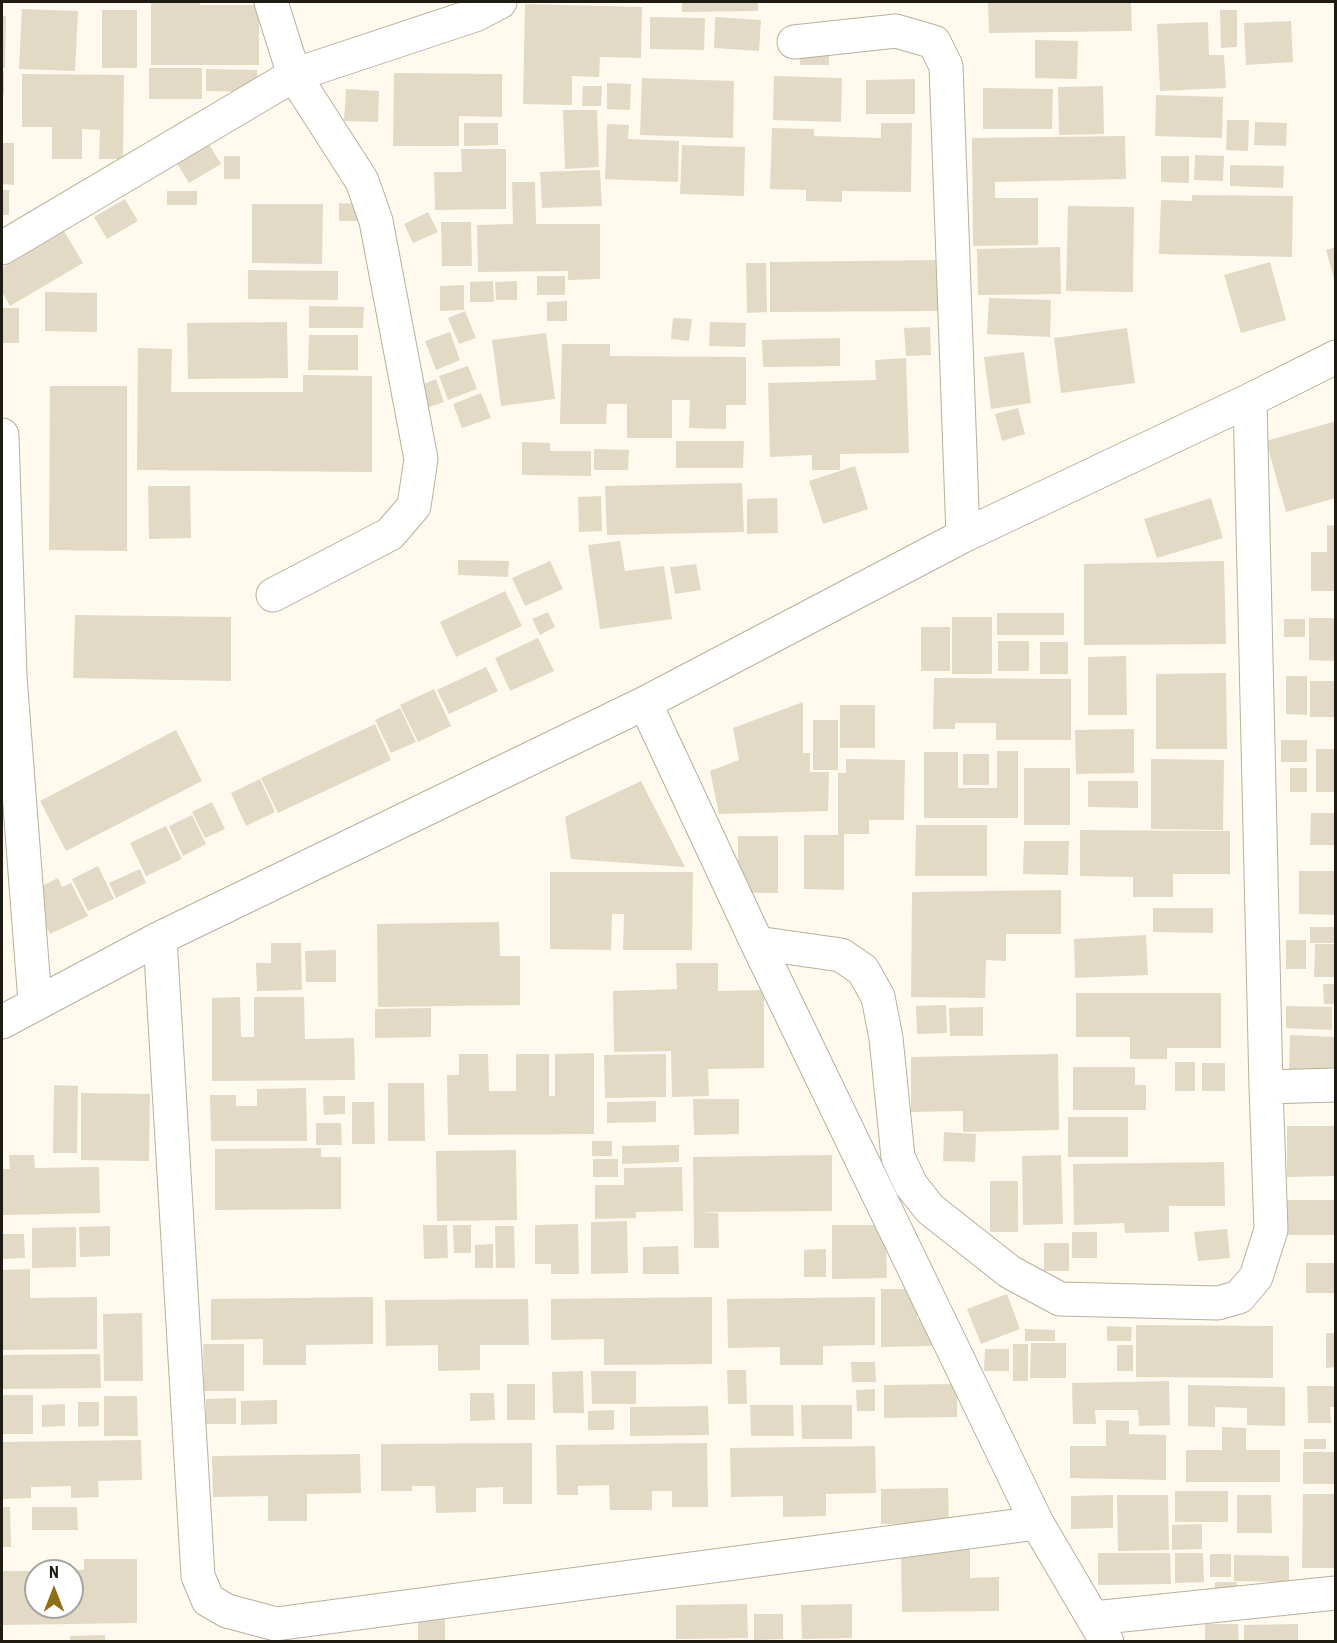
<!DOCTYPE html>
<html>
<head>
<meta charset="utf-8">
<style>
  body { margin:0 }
  #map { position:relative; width:1337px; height:1643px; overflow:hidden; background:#fffaed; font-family:"Roboto Condensed",sans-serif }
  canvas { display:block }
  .frame { position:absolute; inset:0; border:3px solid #1e1b13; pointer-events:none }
  .north { position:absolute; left:24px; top:1559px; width:60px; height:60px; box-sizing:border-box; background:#fff; border:2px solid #a5a4a1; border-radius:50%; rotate:0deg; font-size:16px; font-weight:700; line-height:24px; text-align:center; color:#1e1b13 }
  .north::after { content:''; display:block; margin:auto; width:21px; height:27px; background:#8e6f13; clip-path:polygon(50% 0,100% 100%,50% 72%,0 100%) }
</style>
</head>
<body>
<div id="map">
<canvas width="1337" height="1643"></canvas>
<div class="frame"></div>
<div class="north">N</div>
</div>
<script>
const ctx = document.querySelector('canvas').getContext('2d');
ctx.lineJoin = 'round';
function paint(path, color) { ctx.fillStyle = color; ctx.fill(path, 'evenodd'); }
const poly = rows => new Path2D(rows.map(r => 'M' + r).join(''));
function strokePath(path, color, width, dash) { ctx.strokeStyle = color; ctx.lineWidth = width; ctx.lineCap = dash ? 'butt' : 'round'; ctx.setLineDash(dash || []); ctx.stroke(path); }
const building = poly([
  [151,2,200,2,200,5,259,5,259,65,151,65],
  [682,2,758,2,758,11,682,12],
  [988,2,1131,2,1132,31,989,33],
  [525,4,642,7,641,58,600,57,599,77,572,76,572,105,523,104],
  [22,9,78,11,75,71,19,69],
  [102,10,137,10,137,68,102,68],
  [1220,10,1237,10,1237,47,1221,48],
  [2,16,6,16,5,68,2,68],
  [650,17,705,18,704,50,650,49],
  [715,17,761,20,759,51,714,48],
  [1291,21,1293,62,1246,65,1244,23],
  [1208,22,1209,55,1224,55,1226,88,1160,91,1157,24],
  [1035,40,1078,41,1077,79,1035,78],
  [829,44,829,65,800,65,800,45],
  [149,68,202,68,202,99,149,99],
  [206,69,257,70,257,92,206,91],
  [2,71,4,71,4,95,2,95],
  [394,73,502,74,502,117,459,116,459,146,393,146],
  [22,74,124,75,123,159,99,159,100,130,82,129,82,159,52,159,52,127,22,127],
  [774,76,842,78,841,122,773,120],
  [642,78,734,81,733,138,640,135],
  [915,79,915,114,866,114,866,80],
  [607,83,631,84,630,110,607,109],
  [583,86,602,86,601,106,582,106],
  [1103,86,1104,134,1059,135,1058,87],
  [983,88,1053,89,1052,129,983,129],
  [346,89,379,91,378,122,344,121],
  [1156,95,1223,97,1222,138,1155,136],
  [563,110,597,110,599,167,565,169],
  [1227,120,1249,120,1248,151,1226,150],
  [1255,122,1287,123,1286,146,1254,145],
  [464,123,498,123,498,145,464,146],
  [881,123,912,123,911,192,842,191,842,202,806,201,806,190,770,189,772,128,814,129,814,136,881,138],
  [607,124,629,125,628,139,679,141,678,182,605,179],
  [1125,136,1126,179,995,182,995,198,1038,198,1038,245,973,246,972,138],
  [205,138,221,164,189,183,173,157],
  [2,143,14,143,14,185,2,184],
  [682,145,745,147,744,196,680,194],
  [461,149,506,149,506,209,435,210,434,172,462,172],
  [1195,155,1224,156,1223,181,1194,180],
  [224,156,240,156,240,179,224,179],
  [1161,156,1189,156,1189,183,1161,182],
  [1230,165,1284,166,1283,188,1230,186],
  [600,170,602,206,542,208,540,172],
  [512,182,535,182,536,224,600,224,600,279,568,280,568,271,478,272,477,225,513,224],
  [2,190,9,190,9,215,2,215],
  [167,191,197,191,197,205,167,205],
  [1192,195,1293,196,1292,257,1159,254,1161,200,1192,201],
  [125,199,138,221,107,239,94,217],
  [339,203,361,204,361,221,339,221],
  [252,204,323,204,322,264,252,263],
  [1068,206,1134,207,1133,292,1066,291],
  [428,212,438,232,413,243,404,224],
  [441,222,471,222,472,266,442,266],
  [64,231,83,263,10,306,2,292,2,268],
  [1060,247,1061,294,978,295,977,249],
  [1336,247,1336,282,1335,282,1326,250],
  [938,260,939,311,770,312,770,262],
  [1270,262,1286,320,1241,333,1224,275],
  [746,263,766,263,767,312,747,313],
  [248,270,338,271,338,300,248,299],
  [537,276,565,276,565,295,537,295],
  [493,281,494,302,470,302,470,282],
  [517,281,517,300,496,300,495,282],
  [464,285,464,310,440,311,440,286],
  [45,292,97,293,97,332,45,331],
  [989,298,1051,300,1050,337,987,334],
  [567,301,567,321,547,321,547,302],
  [309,306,364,307,363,328,309,328],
  [2,308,19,308,19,343,2,343],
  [465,311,476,338,459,344,448,318],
  [673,318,692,319,689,341,671,339],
  [287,322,288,378,188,379,187,323],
  [710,322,746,323,745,347,709,346],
  [930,327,931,355,906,356,904,328],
  [1127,328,1135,383,1061,393,1054,338],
  [450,332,460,360,436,370,425,341],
  [546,333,555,399,501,406,492,340],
  [309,335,358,335,358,370,308,370],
  [840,338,840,366,763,367,762,340],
  [562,344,610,344,610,356,746,357,746,405,726,405,726,429,689,428,690,400,672,400,672,438,627,438,627,404,607,404,606,424,560,424],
  [138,348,172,349,171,392,303,392,303,375,372,376,372,472,137,470],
  [1024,352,1031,403,991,409,984,357],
  [906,358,909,453,840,454,840,470,812,470,812,455,770,457,768,383,876,380,875,360],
  [468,366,477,389,448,400,439,376],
  [436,379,444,402,424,409,416,387],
  [50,386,127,386,127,551,49,550],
  [481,393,491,418,462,428,453,404],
  [1018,408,1025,434,1002,441,995,414],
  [1336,421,1336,498,1286,512,1266,441],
  [676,441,744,441,743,468,676,468],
  [522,442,550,443,550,451,591,451,591,476,522,475],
  [594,449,629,450,628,470,594,470],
  [855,466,868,509,823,524,809,481],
  [742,483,744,532,607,535,605,486],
  [148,486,190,486,191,538,149,539],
  [601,496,602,531,579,532,578,497],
  [777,498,778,533,747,534,747,499],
  [1211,498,1223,538,1157,558,1144,519],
  [1327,525,1336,526,1336,591,1311,591,1311,552,1327,552],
  [620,541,625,571,664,566,672,619,600,629,588,545],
  [458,560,509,561,508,577,458,575],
  [550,561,563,589,525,606,512,578],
  [1224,561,1226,644,1084,645,1084,564],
  [696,564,701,590,675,594,670,567],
  [505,591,522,626,456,657,440,622],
  [548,612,555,627,540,635,532,619],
  [997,613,1064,613,1064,635,997,635],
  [75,615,231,617,231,681,73,678],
  [952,617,992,617,992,674,952,674],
  [1309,618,1336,618,1336,661,1309,660],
  [1284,619,1305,619,1305,637,1284,637],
  [921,627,950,627,950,671,921,671],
  [538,638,554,671,510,691,495,658],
  [998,641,1029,641,1029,671,998,671],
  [1040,642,1068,642,1068,674,1040,674],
  [1126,656,1127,715,1088,715,1088,657],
  [486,667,498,691,449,714,437,690],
  [1226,673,1227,749,1156,749,1156,674],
  [1286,676,1307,676,1307,715,1286,714],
  [934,678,1071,679,1071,740,996,740,996,723,955,723,955,729,933,729],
  [1310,681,1336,681,1336,717,1310,717],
  [434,689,451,726,418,742,400,705],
  [803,702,803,753,810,753,810,772,829,772,828,811,719,814,710,771,739,760,733,728],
  [840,705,875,705,875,748,840,748],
  [400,708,416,742,391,753,375,720],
  [813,720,838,720,838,770,813,770],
  [375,724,391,760,278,813,261,778],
  [1134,729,1134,773,1076,774,1075,730],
  [176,730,202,781,66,851,40,801],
  [1281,740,1307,740,1307,762,1281,762],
  [1316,749,1336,749,1336,792,1316,792],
  [997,751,1018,751,1018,818,924,818,924,752,958,752,958,788,997,788],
  [963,754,989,754,989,785,963,785],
  [846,759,905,760,904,820,869,820,869,834,844,834,844,890,804,889,804,835,838,835,838,773,846,773],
  [1151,759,1224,760,1223,830,1151,829],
  [1024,768,1070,768,1070,825,1024,825],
  [1290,768,1307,768,1307,792,1290,792],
  [260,779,275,812,246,826,231,793],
  [641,781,685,867,571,859,565,817],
  [1088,781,1138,781,1138,808,1088,807],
  [212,802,225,829,205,838,192,812],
  [1311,813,1336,813,1336,845,1310,845],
  [192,815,206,844,183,856,169,826],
  [916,825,987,825,987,876,915,876],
  [166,826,182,859,146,876,130,843],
  [1080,830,1230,831,1230,874,1173,874,1173,897,1133,897,1133,877,1080,876],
  [738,836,778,836,778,893,738,893],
  [1024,841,1069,841,1068,875,1023,874],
  [98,866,114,899,88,911,72,879],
  [140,869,146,883,116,898,109,883],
  [1299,871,1336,871,1336,915,1299,914],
  [550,872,693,872,692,950,623,950,624,914,612,914,611,950,550,949],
  [58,878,62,887,71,883,88,916,50,934,29,892],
  [1061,890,1061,934,1006,934,1006,961,986,960,985,998,911,997,912,892],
  [1153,908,1213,908,1213,933,1153,932],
  [499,922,500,956,520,956,520,1005,378,1007,377,924],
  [1310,927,1335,927,1335,943,1310,943],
  [1146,935,1148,975,1075,978,1074,939],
  [1286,940,1306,940,1306,969,1286,969],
  [271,943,301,943,302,990,257,991,256,963,271,963],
  [1315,944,1336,944,1336,977,1314,977],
  [336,950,336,982,306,982,305,951],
  [676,963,718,963,718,991,764,990,764,1068,708,1069,709,1096,672,1097,671,1051,614,1052,613,991,677,989],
  [1323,984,1336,984,1336,1004,1324,1004],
  [1076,993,1221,993,1221,1048,1167,1048,1167,1059,1130,1059,1130,1037,1076,1037],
  [240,997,241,1037,254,1037,254,997,304,997,305,1039,354,1038,355,1080,212,1081,212,998],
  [946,1005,947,1033,917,1034,916,1006],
  [1286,1006,1332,1007,1332,1030,1286,1028],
  [983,1007,983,1036,950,1036,949,1008],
  [431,1008,431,1037,375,1038,375,1009],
  [1290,1035,1336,1037,1336,1073,1289,1072],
  [594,1053,594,1134,448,1135,447,1075,459,1075,459,1054,488,1054,489,1091,516,1091,516,1054,549,1054,549,1096,555,1096,555,1054],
  [666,1054,666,1097,605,1098,604,1055],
  [1058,1054,1059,1130,963,1132,963,1111,911,1112,911,1057],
  [1175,1062,1195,1062,1195,1091,1175,1091],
  [1202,1063,1225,1063,1225,1091,1202,1091],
  [1073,1067,1135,1067,1135,1085,1146,1085,1146,1110,1073,1110],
  [388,1083,424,1083,425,1141,388,1141],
  [54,1085,78,1086,77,1153,53,1153],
  [306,1088,307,1141,211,1141,210,1095,236,1095,236,1106,257,1106,257,1089],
  [81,1093,150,1094,149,1161,81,1160],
  [323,1096,345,1096,345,1114,324,1115],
  [693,1099,739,1099,739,1134,694,1135],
  [656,1101,656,1122,607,1123,607,1102],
  [352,1102,374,1102,375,1144,352,1144],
  [1068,1117,1128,1117,1128,1157,1068,1157],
  [316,1123,341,1123,342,1145,316,1145],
  [1287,1126,1336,1126,1336,1176,1287,1177],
  [944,1132,976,1134,975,1162,943,1161],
  [592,1141,612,1141,612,1156,592,1156],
  [679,1145,679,1162,622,1164,622,1146],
  [321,1148,321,1157,341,1157,341,1209,215,1210,215,1149],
  [516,1150,517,1220,437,1221,436,1151],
  [9,1155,34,1155,35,1168,99,1167,100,1213,2,1215,2,1169,10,1169],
  [832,1155,832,1211,700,1212,718,1213,719,1248,694,1248,693,1157],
  [1061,1155,1063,1224,1023,1225,1022,1156],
  [593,1159,618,1159,618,1177,593,1177],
  [1224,1162,1225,1206,1169,1206,1169,1232,1125,1233,1124,1223,1074,1225,1073,1164],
  [682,1167,683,1211,636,1212,636,1218,595,1219,595,1185,624,1185,624,1168],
  [990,1181,1018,1181,1018,1232,990,1232],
  [1287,1200,1336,1200,1336,1235,1288,1235],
  [627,1221,628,1273,591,1274,591,1222],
  [578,1224,579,1274,551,1274,551,1264,535,1264,535,1225],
  [423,1225,447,1225,448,1258,424,1259],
  [453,1225,471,1225,471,1253,454,1253],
  [832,1225,886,1225,887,1278,832,1279],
  [110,1226,110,1256,80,1257,79,1227],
  [495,1226,514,1226,515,1268,496,1268],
  [76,1227,76,1267,32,1268,32,1228],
  [1227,1229,1230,1258,1198,1261,1194,1232],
  [1072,1232,1097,1232,1097,1258,1072,1258],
  [2,1234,24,1234,25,1258,2,1259],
  [1044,1243,1069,1243,1069,1271,1044,1271],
  [493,1244,493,1268,475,1268,475,1245],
  [678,1246,679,1274,643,1274,643,1247],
  [826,1249,826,1277,804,1277,804,1250],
  [1306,1263,1336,1263,1336,1293,1306,1293],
  [30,1269,30,1298,97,1297,97,1349,2,1350,2,1270],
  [881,1289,917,1289,917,1319,934,1319,934,1346,881,1347],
  [1007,1294,1020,1329,981,1344,967,1309],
  [373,1297,373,1344,306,1345,306,1365,263,1365,263,1339,211,1340,211,1299],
  [712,1297,712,1364,604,1365,604,1339,551,1340,551,1299],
  [875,1297,875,1345,823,1346,823,1365,780,1365,780,1347,728,1348,727,1299],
  [528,1299,529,1345,480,1345,480,1370,438,1371,438,1345,386,1346,385,1300],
  [142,1313,143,1381,104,1381,103,1314],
  [1136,1325,1273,1326,1273,1378,1136,1377],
  [1107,1326,1132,1327,1131,1341,1107,1341],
  [1025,1329,1055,1330,1055,1341,1025,1341],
  [1326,1333,1336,1333,1336,1367,1326,1368],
  [1031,1343,1066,1343,1066,1378,1030,1378],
  [203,1344,244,1344,244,1391,204,1391],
  [1013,1344,1028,1344,1028,1381,1013,1381],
  [1117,1345,1133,1345,1133,1371,1117,1371],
  [985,1349,1009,1349,1009,1371,984,1371],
  [100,1354,101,1388,2,1389,2,1355],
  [851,1362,875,1362,876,1382,852,1382],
  [727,1370,746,1370,747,1404,728,1404],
  [583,1371,584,1413,553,1413,552,1372],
  [591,1371,636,1371,636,1404,592,1404],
  [1169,1381,1170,1425,1139,1426,1138,1410,1095,1410,1096,1424,1073,1424,1072,1383],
  [507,1384,535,1384,535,1420,507,1420],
  [957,1384,957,1417,884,1418,884,1385],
  [1188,1385,1285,1387,1285,1426,1247,1425,1247,1408,1215,1407,1215,1427,1188,1426],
  [1307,1386,1336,1386,1336,1407,1330,1407,1331,1423,1308,1423],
  [875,1389,875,1411,857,1411,856,1390],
  [470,1393,494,1393,495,1420,470,1421],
  [2,1395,33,1395,33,1434,2,1434],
  [104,1396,137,1396,138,1436,104,1436],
  [236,1398,236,1424,206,1424,206,1399],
  [277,1400,277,1424,241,1425,241,1401],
  [78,1402,99,1402,99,1426,78,1427],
  [65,1404,65,1426,42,1427,42,1405],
  [750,1405,793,1405,794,1436,751,1436],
  [801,1405,852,1405,852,1439,802,1439],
  [708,1406,709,1435,630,1436,630,1407],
  [614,1410,614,1430,588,1430,588,1411],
  [1106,1420,1129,1421,1129,1434,1166,1435,1166,1480,1070,1478,1070,1446,1106,1446],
  [1222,1427,1246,1428,1246,1450,1280,1450,1280,1482,1186,1482,1186,1450,1222,1450],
  [1304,1439,1326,1439,1326,1449,1304,1449],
  [141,1440,142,1480,98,1481,99,1497,71,1498,71,1486,31,1487,31,1498,2,1499,2,1442],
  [532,1443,532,1504,503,1504,503,1487,476,1488,476,1512,436,1513,435,1486,412,1486,412,1491,381,1491,381,1444],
  [707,1443,708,1507,672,1507,672,1491,652,1491,652,1510,610,1510,609,1485,578,1486,578,1495,557,1495,556,1445],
  [875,1446,876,1493,826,1494,826,1516,783,1517,783,1496,731,1497,730,1448],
  [1303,1452,1336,1452,1336,1484,1303,1484],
  [360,1454,361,1493,307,1494,307,1521,268,1521,268,1496,213,1497,212,1456],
  [948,1488,949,1523,881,1524,881,1489],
  [1175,1491,1228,1491,1228,1522,1175,1522],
  [1303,1494,1336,1494,1336,1568,1302,1568],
  [1113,1495,1113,1528,1071,1529,1071,1496],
  [1117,1495,1168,1495,1169,1550,1118,1551],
  [1237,1495,1271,1495,1272,1533,1237,1533],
  [2,1507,10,1507,11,1547,2,1547],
  [32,1507,77,1507,78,1530,32,1530],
  [1202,1524,1202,1549,1172,1550,1172,1525],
  [970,1549,970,1578,999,1577,999,1611,902,1612,901,1550],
  [1098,1553,1170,1553,1171,1584,1098,1585],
  [1175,1553,1203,1553,1204,1582,1175,1583],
  [1210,1554,1231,1554,1231,1577,1210,1577],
  [1234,1555,1289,1556,1289,1582,1234,1581],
  [84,1559,137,1559,137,1623,2,1625,2,1571,36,1571,36,1607,72,1607,72,1570,84,1570],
  [1215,1582,1237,1582,1237,1598,1215,1597],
  [747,1604,748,1638,676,1639,676,1605],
  [852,1604,852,1638,802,1639,801,1605],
  [418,1613,445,1613,445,1640,418,1640],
  [754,1614,783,1614,783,1639,754,1640],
  [1205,1624,1238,1624,1239,1642,1205,1642],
  [1298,1624,1298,1642,1244,1642,1244,1625],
  [105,1635,105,1642,70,1642,70,1636]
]);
const minor = poly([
  [271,2,294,75,362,181,376,221,421,459,414,506,390,534,273,595],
  [794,42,896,31,934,42,946,66,963,536],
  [2,248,294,75,475,15,500,2],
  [2,435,10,676,35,1002],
  [645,703,757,943,1037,1523],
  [160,938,198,1576,208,1600,227,1611,276,1624,1037,1523,1107,1642],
  [757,943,841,955,863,970,878,997,886,1038,898,1157,911,1185,930,1209,1010,1272,1060,1299,1218,1303,1239,1297,1256,1277,1271,1230,1266,1087,1250,400],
  [2,1022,160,938,645,703,963,536,1250,400,1336,357],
  [1266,1087,1336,1085],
  [1094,1618,1336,1593]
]);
paint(building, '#e2dac5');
strokePath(minor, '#b7b09c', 35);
strokePath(minor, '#fff', 33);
</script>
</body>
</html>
